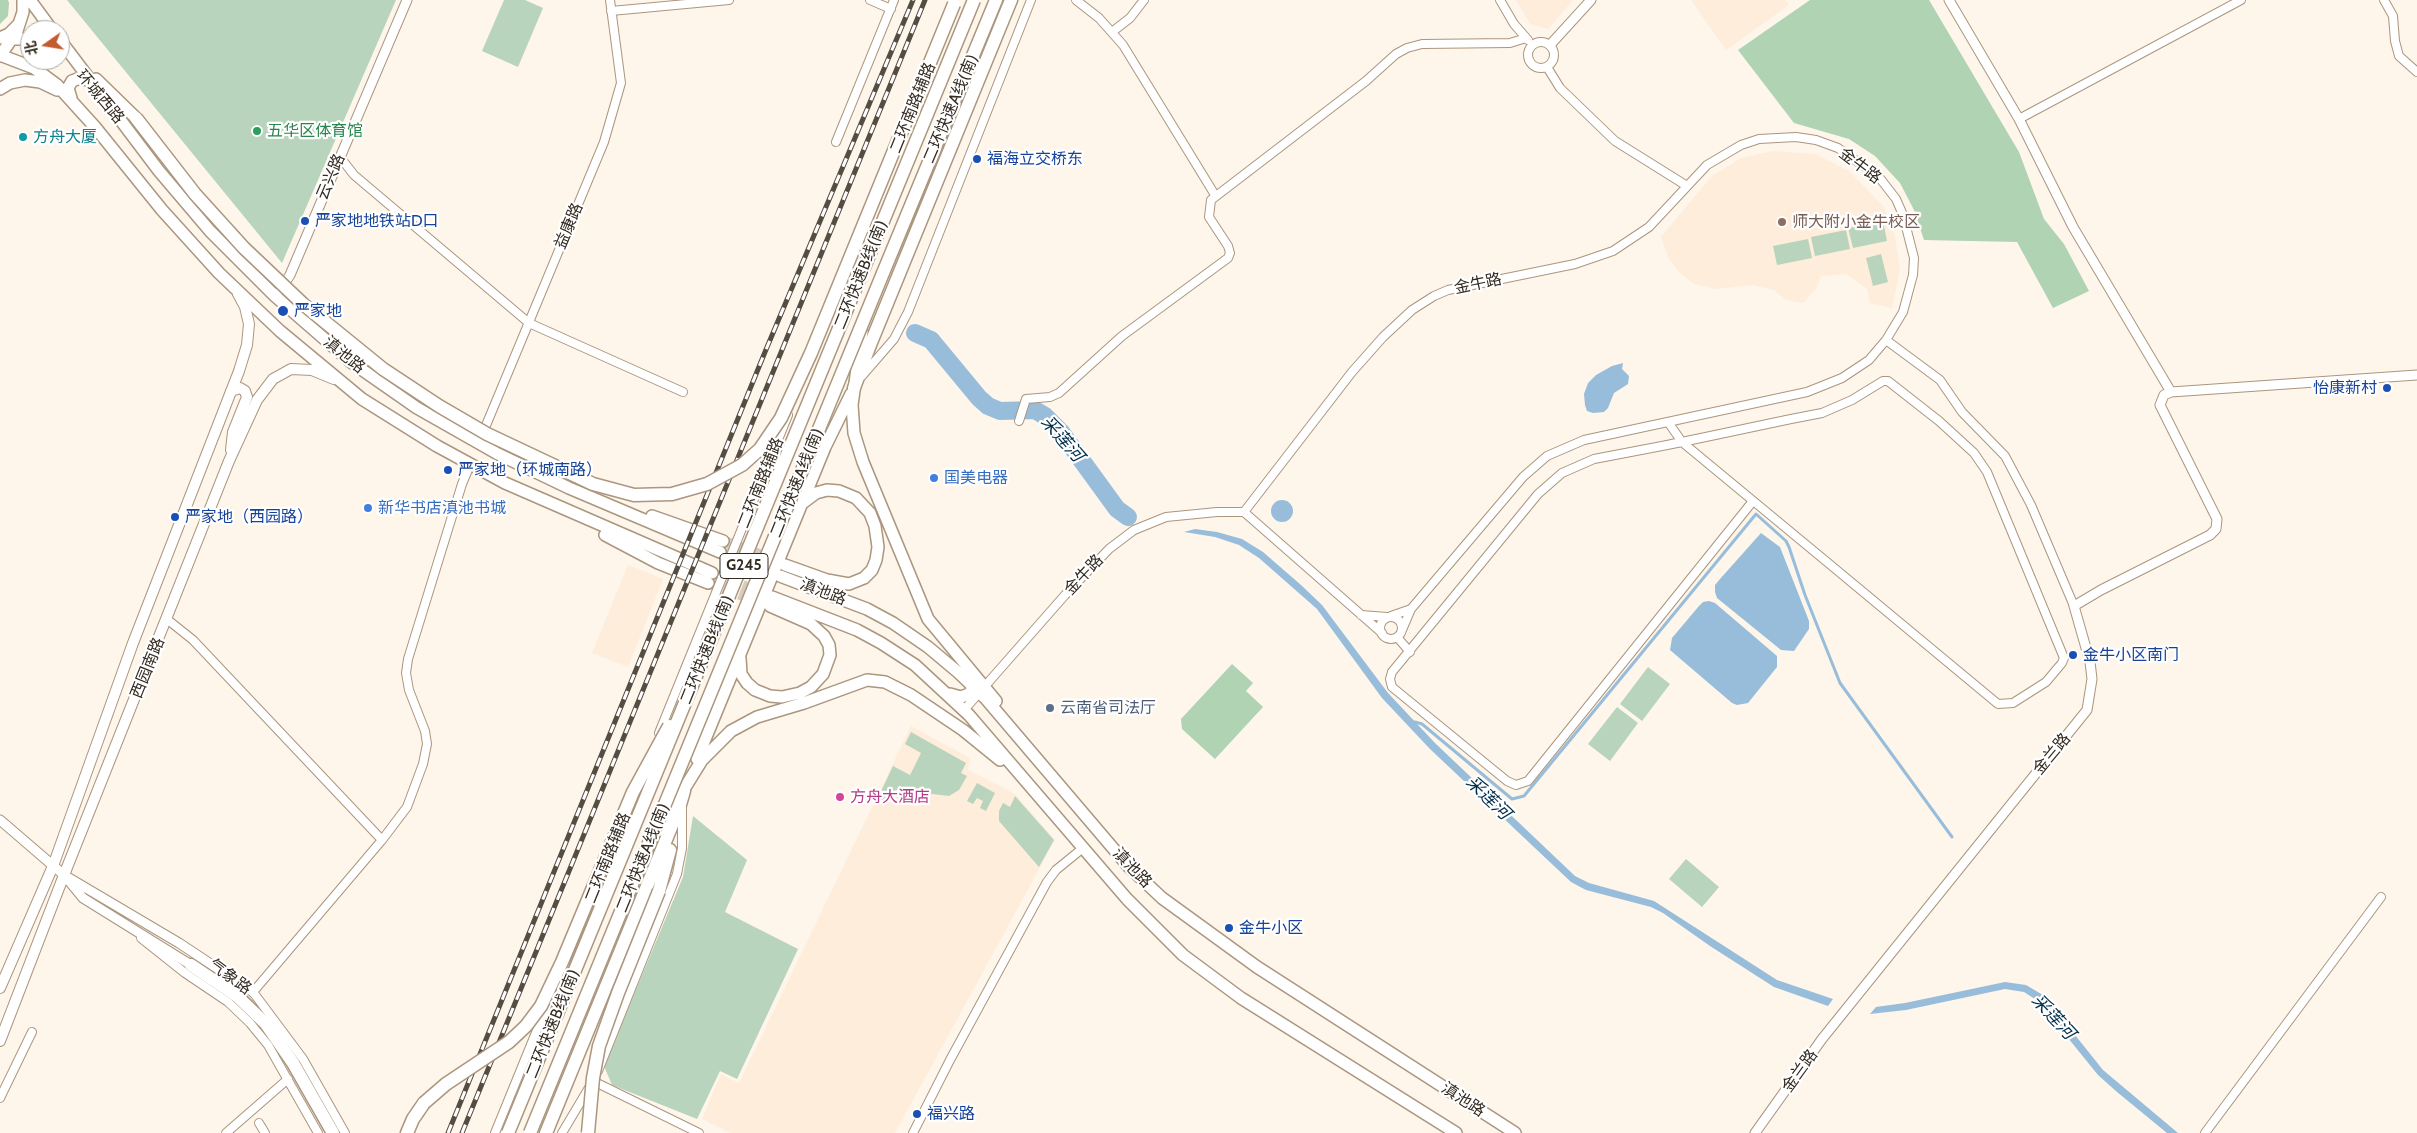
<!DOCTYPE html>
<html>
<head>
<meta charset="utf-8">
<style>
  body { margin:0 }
  #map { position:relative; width:2417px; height:1133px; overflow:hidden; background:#fef5eb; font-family:Cabin,"Noto Sans SC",sans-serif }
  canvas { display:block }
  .north { position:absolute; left:20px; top:20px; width:50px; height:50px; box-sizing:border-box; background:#fff; border:1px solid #adaaa6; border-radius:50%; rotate:257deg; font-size:14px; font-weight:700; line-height:20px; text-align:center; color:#332a20 }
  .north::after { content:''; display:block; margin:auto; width:18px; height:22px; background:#c25c2e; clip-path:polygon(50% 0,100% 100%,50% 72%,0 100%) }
</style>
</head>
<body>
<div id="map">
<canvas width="2417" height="1133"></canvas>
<div class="north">北</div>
</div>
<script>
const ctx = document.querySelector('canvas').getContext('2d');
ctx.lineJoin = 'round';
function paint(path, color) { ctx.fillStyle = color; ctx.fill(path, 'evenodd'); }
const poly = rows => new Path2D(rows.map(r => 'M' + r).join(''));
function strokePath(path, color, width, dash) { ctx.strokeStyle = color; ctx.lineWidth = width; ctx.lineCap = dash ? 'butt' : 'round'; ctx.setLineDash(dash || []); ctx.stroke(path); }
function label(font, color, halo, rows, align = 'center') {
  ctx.font = font + ' Cabin,"Noto Sans SC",sans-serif'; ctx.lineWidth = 4.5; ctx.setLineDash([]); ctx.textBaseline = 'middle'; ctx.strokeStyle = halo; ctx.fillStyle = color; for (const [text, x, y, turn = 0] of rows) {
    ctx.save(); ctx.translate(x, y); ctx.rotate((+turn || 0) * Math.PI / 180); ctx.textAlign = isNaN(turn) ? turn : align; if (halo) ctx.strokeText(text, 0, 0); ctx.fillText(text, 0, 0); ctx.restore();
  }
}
const built = poly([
  [1516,0,1573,0,1548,29,1530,24],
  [1691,0,1785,0,1789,5,1726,50],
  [1773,151,1815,154,1849,171,1884,207,1895,236,1900,269,1892,308,1870,303,1867,289,1847,274,1821,276,1817,287,1803,303,1786,300,1774,290,1753,285,1716,289,1694,284,1682,275,1669,259,1661,237,1712,176,1741,158],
  [628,565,663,579,628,667,592,653],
  [911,726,970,758,968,770,1015,794,1055,840,895,1133,731,1133,702,1119,721,1074,739,1083]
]);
const green = poly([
  [67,0,396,0,282,263],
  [504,0,525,0,543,8,518,67,482,51],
  [1883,221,1887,241,1853,248,1848,228],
  [1846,230,1850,249,1815,256,1811,237],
  [1808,239,1812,258,1777,265,1773,246],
  [1881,254,1888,282,1873,286,1866,258],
  [1648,667,1670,684,1642,721,1620,704],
  [1617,707,1638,723,1610,761,1588,744],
  [911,732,966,763,961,773,967,776,959,790,949,796,899,790,893,791,881,802,877,800,893,766,910,775,921,753,905,744],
  [977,783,995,793,986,811,980,808,983,801,977,798,973,804,967,801],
  [1015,796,1054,840,1039,867,999,821,999,811,1003,803,1010,807],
  [693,816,747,860,725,912,798,949,737,1079,720,1071,697,1119,612,1085,604,1066,683,877],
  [1686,859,1719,887,1702,907,1669,879]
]);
const forest = poly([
  [0,0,8,0,9,3,8,16,0,24],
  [1810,0,1929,0,2019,152,2044,219,2064,244,2089,291,2053,308,2017,242,1924,240,1914,210,1900,183,1875,156,1849,139,1794,123,1738,50],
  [1232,664,1253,683,1246,691,1263,707,1215,759,1182,729,1181,719]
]);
const water = poly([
  [1623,363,1622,369,1629,376,1628,384,1614,393,1608,408,1604,412,1593,413,1587,411,1585,405,1584,394,1588,383,1596,375,1612,366],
  '1271 511a11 11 0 1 1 22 0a11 11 0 1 1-22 0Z',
  [1195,529,1217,532,1242,539,1263,552,1301,585,1322,605,1388,693,1435,743,1575,876,1589,883,1654,901,1777,980,1833,999,1828,1006,1774,987,1710,946,1663,913,1651,907,1586,890,1571,882,1430,749,1382,698,1317,609,1259,558,1239,545,1215,537,1184,532],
  [1761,533,1780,547,1809,621,1809,629,1794,651,1781,650,1717,598,1715,592,1715,585,1720,579],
  [1709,601,1715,603,1777,656,1777,667,1748,703,1737,705,1732,703,1670,650,1672,638,1699,606,1703,602],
  [2005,982,2026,985,2043,995,2103,1070,2178,1133,2167,1133,2117,1092,2098,1075,2038,1001,2024,992,2005,989,1906,1010,1870,1014,1876,1007,1905,1003]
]);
const stream = poly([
  [1415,722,1422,724,1512,799,1524,796,1756,514,1786,541,1789,547,1805,595,1840,683,1952,837]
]);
const river = poly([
  [915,333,931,340,979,398,988,406,1000,411,1035,410,1045,416,1061,432,1117,509,1128,517]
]);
const primaryTunnel = poly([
  [723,541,774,560],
  [720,552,769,571],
  [712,573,761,593],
  [708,583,758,601]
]);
const minor = poly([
  [870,0,891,9],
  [1076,0,1099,18,1123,45,1215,195],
  [1500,0,1514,24,1528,40],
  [2384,0,2393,16,2395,41,2399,56,2417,72],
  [611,11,729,0],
  [1112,32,1130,18,1144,0],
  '1528 55a13 13 0 1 1 26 0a13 13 0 1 1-26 0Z',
  [1547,67,1560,88,1615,141,1687,186],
  [2019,119,2241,0],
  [836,142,894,0],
  [340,157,354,175,529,323,683,392],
  [1886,340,1940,380,1962,412,2005,456,2031,505,2074,606],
  [862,376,894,339,908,312,1031,0],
  [1019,421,1026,399,1050,397,1059,393,1122,336,1228,258,1230,253,1228,246,1209,217,1211,200,1366,81,1396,54,1407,48,1422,44,1510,43,1526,38],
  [1668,422,1682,442,1827,562,1998,704,2013,703,2046,682,2062,663,2064,658,1987,472,1974,453,1939,421,1888,381,1883,381,1852,400,1822,413,1791,419,1682,442,1662,446,1594,459,1562,473,1538,494,1392,672,1390,679,1392,687,1507,781,1516,785,1528,781,1753,501],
  [482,435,604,142,621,83,610,0],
  [1244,512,1352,372,1383,337,1412,310,1434,296,1448,290,1575,264,1613,251,1649,227,1707,165,1741,145,1759,139,1796,137,1816,140,1838,148,1879,177,1896,199,1903,215,1914,258,1913,275,1903,312,1886,340,1869,360,1842,378,1807,392,1584,440,1547,456,1523,477,1411,609],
  [1361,615,1387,617],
  [1391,616,1411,609,1402,630],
  '1380 628a11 11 0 1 1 22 0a11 11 0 1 1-22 0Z',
  [168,620,193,640,382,840],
  [1397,637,1410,652],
  [964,710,1065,595,1109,549,1134,530,1166,517,1217,512,1244,512,1382,633],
  [659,733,788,415],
  [141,938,185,973,228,1002,250,1023,268,1045,318,1133],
  [598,1071,677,874,682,848,682,808],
  [593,1081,699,1133],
  [0,1098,32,1032],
  [259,1123,265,1133],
  [226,1133,288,1079],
  [345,1133,303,1059,253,992,382,840,407,807,423,764,427,744,425,731,409,690,406,673,408,659,462,484,470,465],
  [495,1133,548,1003],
  [562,1133,590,1086],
  [913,1133,950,1060,1047,882,1056,870,1083,848],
  [2205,1133,2381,897]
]);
const tertiary = poly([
  [1949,0,2019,119,2073,227,2171,392],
  [1550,45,1591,0],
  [280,290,290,275,407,0],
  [0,820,64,875],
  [191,965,83,898,64,875,179,943,253,992],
  [1755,1133,1822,1039,2087,710,2092,679,2090,662,2074,606,2101,590,2210,535,2216,529,2217,519,2160,405,2164,395,2171,392,2417,375]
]);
const secondary = poly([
  [231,450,233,432,247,397,245,391,240,388,231,391],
  [0,988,53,866,133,643,239,371,247,345,249,324,245,307,238,294],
  [0,1041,64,875,229,461,257,400,273,379,291,369,312,370,334,379]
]);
const primary = poly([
  [30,0,52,30],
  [0,38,9,34,19,24,23,12,23,0],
  [7,39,30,39],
  [60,40,159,171,210,231,275,296,351,362,417,408,498,454,569,488,720,552],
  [0,55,34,68,57,85,95,127,162,210,219,273,280,331,362,399,437,446,505,483,712,573],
  [0,56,17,31,23,12],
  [96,79,136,118],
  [0,89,10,83,25,80,40,82,57,90],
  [71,98,68,88,72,81,80,78,87,80],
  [862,332,852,405,854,433,863,462,928,619,996,701],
  [652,516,723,541],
  [605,535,658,563,708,583],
  [785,565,827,580,849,584,864,578,872,570,876,560,878,547,875,526,870,513,856,498,839,491,827,490,816,493,804,502],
  [780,576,867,609,893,623,928,647,959,673,986,699,1129,867,1162,898,1257,967,1515,1133],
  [772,597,857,630,881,643,915,665,969,715,1127,899,1183,955,1241,998,1456,1133],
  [740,658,741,674,747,683,755,690,770,696,782,697,800,693,811,687,823,674,830,655,829,645,824,636,811,624,770,606],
  [950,694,961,697,969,694,974,687,976,680],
  [697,759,825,447,851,394],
  [658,831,702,760,731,731,757,717,804,703,867,680,885,682,911,695,963,730,1000,760]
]);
const trunk = poly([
  [883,273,996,0],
  [854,388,870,345,1011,0],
  [677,815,684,791],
  [659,891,670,850],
  [191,965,237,996,266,1024,293,1063,333,1133],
  [407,1133,413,1119,424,1103],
  [546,1133,679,808]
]);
const rail = poly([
  [448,1133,765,352,913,0],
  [462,1133,925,0]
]);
const trunkBridge = poly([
  [136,118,195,194,244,248,303,304,383,369,439,406,487,434,593,484,634,495,672,494,707,484,742,465,760,449,781,418,811,353,954,4],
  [424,1103,446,1084,509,1042,526,1026,541,1006,562,962,633,792,669,726],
  [508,1133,974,0],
  [530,1133,883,273],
  [588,1133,593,1078,599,1046,618,993,659,891]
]);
const markers = [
  [257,131,5,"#2e9e5b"],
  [23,137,5,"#0f9aa8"],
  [977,159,5,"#1a4fb4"],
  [305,221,5,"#1a4fb4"],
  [1782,222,5,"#8d6e63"],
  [283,311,6,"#1a4fb4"],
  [2387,388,5,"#1a4fb4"],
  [448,470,5,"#1a4fb4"],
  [934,478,5,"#3f7fe0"],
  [368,508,5,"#3f7fe0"],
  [175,517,5,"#1a4fb4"],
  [2073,655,5,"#1a4fb4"],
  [1050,708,5,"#5c6f8a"],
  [840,797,5,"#d1479c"],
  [1229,928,5,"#1a4fb4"],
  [917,1114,5,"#1a4fb4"]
];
const shields = [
  [744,566,48]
];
const shieldNames = [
  ["G245",744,566]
];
const streetNames = [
  ["环城西路",100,97,50],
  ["二环南路辅路",913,108,-68],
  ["二环快速A线(南)",951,109,-67],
  ["金牛路",1860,166,37],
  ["云兴路",331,177,-67],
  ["益康路",569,226,-67],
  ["二环快速B线(南)",861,275,-68],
  ["金牛路",1478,284,-12],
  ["滇池路",344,355,39],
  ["二环南路辅路",761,483,-68],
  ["二环快速A线(南)",797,483,-68],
  ["金牛路",1084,575,-47],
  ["滇池路",823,592,21],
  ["二环快速B线(南)",707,650,-68],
  ["西园南路",148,668,-68],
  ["金兰路",2052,754,-50],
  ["二环南路辅路",608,858,-68],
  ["二环快速A线(南)",643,858,-68],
  ["滇池路",1132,868,46],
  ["气象路",230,977,36],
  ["二环快速B线(南)",553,1024,-68],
  ["金兰路",1800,1071,-54],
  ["滇池路",1463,1100,33]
];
const leisureNames = [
  ["五华区体育馆",267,131]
];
const cultureNames = [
  ["方舟大厦",33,137]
];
const transitNames = [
  ["福海立交桥东",987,159],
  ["严家地地铁站D口",315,221],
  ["严家地",294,311],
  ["怡康新村",2377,388,"right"],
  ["严家地（环城南路）",458,470],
  ["严家地（西园路）",185,517],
  ["金牛小区南门",2083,655],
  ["金牛小区",1239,928],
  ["福兴路",927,1114]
];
const educationNames = [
  ["师大附小金牛校区",1792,222]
];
const shopNames = [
  ["国美电器",944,478],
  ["新华书店滇池书城",378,508]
];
const serviceNames = [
  ["云南省司法厅",1060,708]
];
const hotelNames = [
  ["方舟大酒店",850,797]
];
const waterNames = [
  ["采莲河",1062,439,49],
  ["采莲河",1488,798,44],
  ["采莲河",2053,1017,47]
];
paint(built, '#feedda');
paint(green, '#b9d4bc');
paint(forest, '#afd3b3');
paint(water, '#98bdda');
strokePath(stream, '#98bdda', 3);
strokePath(river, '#98bdda', 18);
strokePath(primaryTunnel, '#d5ccc2', 11, [11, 5.5]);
strokePath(minor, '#ab967e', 10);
strokePath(tertiary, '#ab967e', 11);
strokePath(secondary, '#ab967e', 12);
strokePath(primary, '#ab967e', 14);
strokePath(trunk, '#ab967e', 15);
strokePath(minor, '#fff', 8);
strokePath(tertiary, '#fff', 9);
strokePath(secondary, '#fff', 10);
strokePath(primary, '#fff', 11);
strokePath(trunk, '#fff', 12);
strokePath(rail, '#554c42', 5);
strokePath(rail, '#fff', 3, [9]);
strokePath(trunkBridge, '#ab967e', 15, []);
strokePath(trunkBridge, '#fff', 12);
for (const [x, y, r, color] of markers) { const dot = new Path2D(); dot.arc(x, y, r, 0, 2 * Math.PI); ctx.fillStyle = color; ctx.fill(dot); strokePath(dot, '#fff', 2); }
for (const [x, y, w] of shields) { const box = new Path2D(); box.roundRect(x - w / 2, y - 12.5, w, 25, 4); ctx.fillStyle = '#fff'; ctx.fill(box); strokePath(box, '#332a20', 1); }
label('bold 15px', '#332a20', null, shieldNames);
label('16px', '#332a20', '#fff', streetNames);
label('16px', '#27864d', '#fff', leisureNames, 'left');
label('16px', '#0d838f', '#fff', cultureNames, 'left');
label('16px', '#164399', '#fff', transitNames, 'left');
label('16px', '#785e54', '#fff', educationNames, 'left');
label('16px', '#366cbe', '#fff', shopNames, 'left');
label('16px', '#4e5e75', '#fff', serviceNames, 'left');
label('16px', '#b23c85', '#fff', hotelNames, 'left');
label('italic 18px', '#002f4c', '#fff', waterNames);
</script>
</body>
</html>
